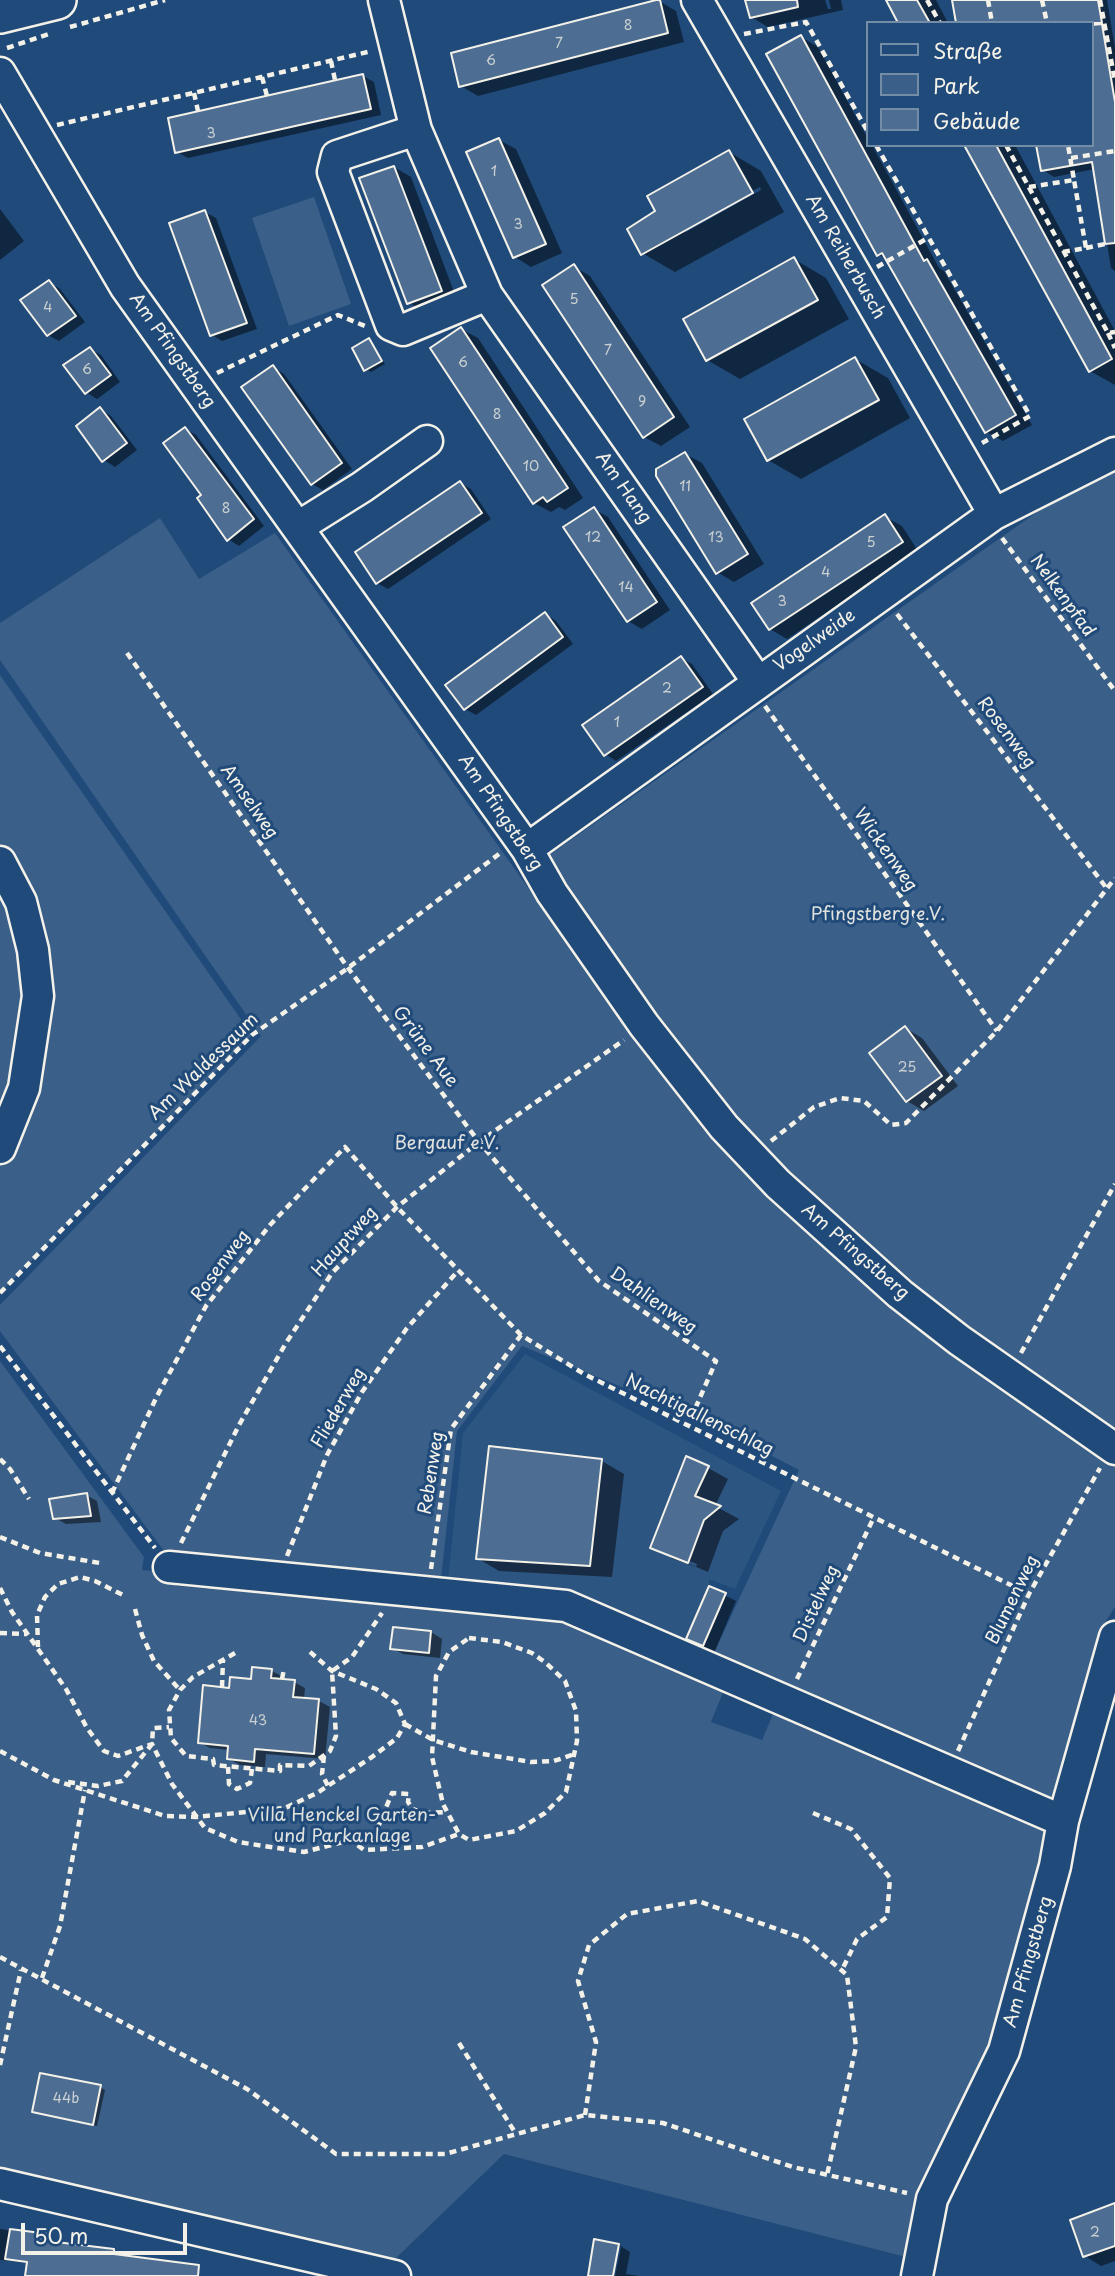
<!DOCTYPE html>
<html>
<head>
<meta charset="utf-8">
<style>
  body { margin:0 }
  #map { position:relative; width:1115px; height:2276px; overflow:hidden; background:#1f4a7a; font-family:"Playpen Sans",sans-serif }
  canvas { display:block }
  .legend { position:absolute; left:866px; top:21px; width:228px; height:126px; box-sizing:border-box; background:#1f4a7a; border:2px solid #748da6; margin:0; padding:9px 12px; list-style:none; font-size:21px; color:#f4f1e8 }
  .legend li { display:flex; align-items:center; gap:14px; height:35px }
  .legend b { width:35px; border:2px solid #748da6 }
  .scale { position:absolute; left:21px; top:2223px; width:166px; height:32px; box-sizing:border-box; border:4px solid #f4f1e8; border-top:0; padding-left:9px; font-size:21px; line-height:24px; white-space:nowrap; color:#f4f1e8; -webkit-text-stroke:5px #1f4a7a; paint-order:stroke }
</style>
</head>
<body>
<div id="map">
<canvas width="1115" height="2276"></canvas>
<ul class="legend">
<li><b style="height:9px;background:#1f4a7a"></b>Straße</li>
<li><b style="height:19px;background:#3a5f88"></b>Park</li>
<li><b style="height:19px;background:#4d6e92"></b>Gebäude</li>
</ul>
<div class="scale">50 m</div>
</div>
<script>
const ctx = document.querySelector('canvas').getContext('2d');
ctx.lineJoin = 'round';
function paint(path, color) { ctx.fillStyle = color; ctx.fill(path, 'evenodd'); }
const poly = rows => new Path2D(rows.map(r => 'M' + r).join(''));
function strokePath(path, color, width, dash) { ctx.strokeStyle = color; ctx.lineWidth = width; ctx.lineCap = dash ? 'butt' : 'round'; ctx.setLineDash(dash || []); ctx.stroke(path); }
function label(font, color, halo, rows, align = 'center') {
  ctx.font = font + ' "Playpen Sans",sans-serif'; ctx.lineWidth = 6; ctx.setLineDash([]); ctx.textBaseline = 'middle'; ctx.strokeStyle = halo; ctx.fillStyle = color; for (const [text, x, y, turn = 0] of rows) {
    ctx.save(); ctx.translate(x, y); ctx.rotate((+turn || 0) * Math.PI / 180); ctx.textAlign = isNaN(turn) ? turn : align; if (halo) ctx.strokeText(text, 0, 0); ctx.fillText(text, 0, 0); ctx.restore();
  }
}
const built = poly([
  [525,1354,781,1491,735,1589,709,1579,709,1586,686,1641,678,1647,447,1590,463,1433]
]);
const green = poly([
  [314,197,351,304,289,326,252,218],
  [1115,466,1115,1435,910,1287,764,1150,654,1018,548,856,1084,479],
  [160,518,199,579,275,533,624,1022,744,1165,1115,1462,1115,1607,1102,1627,1056,1814,712,1657,799,1470,702,1420,522,1346,457,1431,440,1589,173,1563,0,1331,0,1305,261,1036,0,660,0,623],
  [0,675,252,1035,0,1293],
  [0,1361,144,1557,142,1570,177,1573,176,1586,208,1589,210,1578,572,1615,726,1685,711,1722,762,1740,776,1707,1056,1826,997,2050,906,2257,504,2154,394,2260,0,2174]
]);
const shadow = poly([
  [747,0,825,0,828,9,831,9,829,0,841,0,843,10,768,27,751,17],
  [888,0,936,0,948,23,900,23],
  [954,0,1107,0,1115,48,1115,271,1111,268,1095,169,1054,177,1043,170,1092,145,1092,23],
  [659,1,676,11,684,42,478,96,461,86],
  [801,37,818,47,868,139,868,145,872,145,939,268,944,271,1032,425,1003,441,986,432,888,260,878,254],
  [363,76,374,82,381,115,188,158,177,152],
  [499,140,516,149,562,253,531,267,515,257],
  [967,145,1015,145,1115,331,1115,385,1090,371],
  [729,152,761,171,784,212,675,272,642,253],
  [760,187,761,190,686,232,686,228],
  [394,167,411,177,457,300,425,312,408,302],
  [0,209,24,241,0,260],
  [205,212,216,218,257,329,222,341,212,335],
  [794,259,826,278,849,319,740,379,707,360],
  [574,267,590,276,690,427,661,446,644,437],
  [49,282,60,289,85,322,59,341,48,335],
  [461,329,478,338,583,498,565,510,559,507,551,512,534,503],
  [369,340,385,364,371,372,366,369],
  [90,349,101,355,120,382,97,399,86,392],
  [855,359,888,378,910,418,801,479,768,460],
  [273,367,284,374,352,469,323,490,312,484],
  [100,409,111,416,137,450,115,467,104,460],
  [185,429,196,435,264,526,239,546,228,539],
  [685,454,702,463,764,564,734,582,717,572],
  [460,483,471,489,491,519,388,589,377,583],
  [594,509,608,517,670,610,642,629,628,621],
  [885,517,902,526,918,551,787,639,770,629],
  [545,614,556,621,573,644,476,715,465,709],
  [681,658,692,664,713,694,616,761,605,754],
  [905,1028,922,1038,958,1086,924,1111,907,1101,871,1053],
  [602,1461,624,1474,612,1577,499,1571,477,1558],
  [708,1468,728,1479,715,1506,739,1519,723,1531,708,1572,652,1548],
  [671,1554,697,1564,696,1567,671,1558],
  [86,1495,97,1501,101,1522,66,1524,55,1518],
  [710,1588,736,1601,715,1651,699,1645],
  [431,1632,442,1639,440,1658,403,1654,392,1648],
  [272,1671,283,1677,282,1681,294,1682,305,1688,304,1699,319,1701,330,1707,325,1759,266,1754,265,1767,240,1765,229,1759,229,1750,210,1748,199,1742,231,1690],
  [100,2087,105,2090,97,2126,34,2111],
  [1115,2205,1115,2261,1101,2266,1085,2256],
  [0,2229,49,2236,55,2239,54,2244,172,2263,177,2276,27,2276,29,2263,0,2260],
  [596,2241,619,2245,630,2252,626,2274,639,2276,615,2276,621,2247,617,2247,611,2276,588,2276]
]);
const building = poly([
  [656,0,660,0,668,33,459,87,451,53,656,0],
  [745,0,797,0,798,7,750,18,745,0],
  [886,0,917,0,930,23,898,23,886,0],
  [952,0,1098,0,1102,23,956,23,952,0],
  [1102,24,1115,102,1115,243,1105,244,1092,162,1041,171,1036,145,1092,145,1092,25,1102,24],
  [801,35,924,261,927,259,1016,415,985,433,882,253,877,256,766,54,801,35],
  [363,74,371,109,175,153,168,118,363,74],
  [499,138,546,244,513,258,466,152,499,138],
  [964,145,996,145,1112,359,1089,372,964,145],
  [729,150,753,193,641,255,627,229,655,211,647,196,729,150],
  [394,166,442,291,407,304,359,178,394,166],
  [205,210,247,323,210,336,169,223,205,210],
  [794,257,818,300,706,361,683,319,794,257],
  [574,264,674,417,643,438,542,285,574,264],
  [49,280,76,316,47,336,20,300,49,280],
  [461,327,568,488,547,502,543,497,533,504,430,348,461,327],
  [369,338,382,361,364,371,352,348,369,338],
  [90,347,111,375,85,394,63,365,90,347],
  [855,357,879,400,767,461,744,419,855,357],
  [273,365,342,463,311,485,241,387,273,365],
  [100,407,127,443,102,462,76,426,100,407],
  [185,427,254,519,227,541,197,498,201,495,163,443,185,427],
  [685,452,748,554,716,574,656,476,656,469,685,452],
  [460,481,482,513,376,584,355,552,460,481],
  [594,507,657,602,627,622,563,527,594,507],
  [885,514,903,542,769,630,751,603,885,514],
  [545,612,563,637,464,710,445,685,545,612],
  [681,656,703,687,604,756,582,725,681,656],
  [905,1026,942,1076,906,1102,869,1053,905,1026],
  [489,1446,602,1459,590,1566,476,1559,489,1446],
  [686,1456,709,1466,695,1496,721,1506,704,1520,688,1563,650,1548,686,1456],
  [87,1493,91,1516,53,1519,49,1499,87,1493],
  [709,1586,726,1593,703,1646,686,1639,709,1586],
  [393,1627,431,1631,429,1653,390,1649,393,1627],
  [252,1667,272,1669,271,1678,295,1680,293,1697,319,1699,314,1754,255,1749,254,1762,227,1759,228,1746,198,1743,203,1685,229,1688,230,1677,251,1679,252,1667],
  [40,2073,101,2085,93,2125,32,2112,40,2073],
  [1115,2203,1115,2246,1083,2257,1070,2220,1115,2203],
  [10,2229,49,2234,48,2241,114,2249,114,2254,199,2265,198,2276,25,2276,27,2262,5,2259,10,2229],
  [594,2239,619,2244,613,2276,588,2276,594,2239]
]);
const path = poly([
  [927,0,940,23],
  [988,0,992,23],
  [1042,0,1047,23],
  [1100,0,1115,81],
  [70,27,165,0],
  [744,34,806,22,868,132],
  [7,48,49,34],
  [331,61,335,80],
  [262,77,267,96],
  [194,93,198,111],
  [57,125,372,51],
  [876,145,1030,416,982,443],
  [1006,145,1108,333,1115,332],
  [1071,158,1115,151],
  [1029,187,1074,180,1068,145],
  [1086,248,1105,244],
  [1063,252,1086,248,1074,180],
  [877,267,928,238],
  [1108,333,1115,348],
  [217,373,338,315,365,326],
  [1002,538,1115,691],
  [897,614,1108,890],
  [127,653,348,968,479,1142,599,1281,716,1361,688,1425],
  [765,706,997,1031],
  [771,1141,814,1107,840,1098,864,1101,891,1125,906,1123,997,1031,1115,878],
  [0,1293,252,1035,348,968,499,854],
  [0,1346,155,1548],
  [1021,1353,1115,1184],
  [0,1459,10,1469,29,1499],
  [112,1493,157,1396,206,1306,270,1225,345,1147,397,1207,521,1335,584,1374,1029,1594],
  [0,1537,40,1553,100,1563],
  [181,1543,239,1425,286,1343,332,1273,397,1207,479,1142,624,1040],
  [287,1556,327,1455,362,1392,407,1328,457,1272],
  [431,1569,451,1429,521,1335],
  [0,1588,12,1612,66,1689,87,1728,104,1751,118,1756,152,1744,172,1784,205,1828,238,1842,304,1852,351,1840,364,1850,422,1847,459,1834],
  [135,1609,142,1635,154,1661,180,1690],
  [0,1633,27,1634],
  [469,1638,502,1642,532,1653,546,1663,565,1681,576,1711,577,1741,566,1792,545,1813,516,1831,469,1840,459,1834,443,1804,432,1757,436,1676,449,1652,469,1638],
  [38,1647,37,1615,45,1597,58,1584,80,1577,95,1581,125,1596],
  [235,1653,193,1677,180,1690,169,1710,171,1738,186,1756,213,1759,214,1765,280,1771,280,1765,309,1766,330,1751,336,1736,332,1671,352,1657,382,1613],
  [282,1679,284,1669],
  [797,1679,873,1519],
  [222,1687,223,1660],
  [405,1724,433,1740,471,1752,531,1762,554,1761,575,1754],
  [0,1751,54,1780,165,1816,196,1817,285,1808,317,1793,372,1757,397,1738,405,1724,396,1703,376,1689,332,1671,309,1651],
  [958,1751,1029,1594,1100,1468],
  [324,1756,322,1774,328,1786],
  [228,1767,229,1784,237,1789,250,1783,252,1769],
  [68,1782,98,1786,122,1781,152,1744,153,1728,169,1727],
  [813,1813,851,1829,890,1878,887,1917,857,1939,842,1970],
  [358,1842,376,1832,392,1793,409,1794,408,1802,413,1809,423,1813,447,1812],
  [0,1957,247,2089,336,2154,445,2154,585,2115,663,2123,793,2167,907,2193],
  [42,1978,60,1926,85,1790],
  [459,2043,516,2134],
  [0,2065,21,1970],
  [585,2115,596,2042,578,1981,589,1945,627,1914,698,1901,805,1939,847,1975,856,2047,827,2175]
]);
const minor = poly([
  [384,0,416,130,487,295,758,682],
  [697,0,994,514],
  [0,73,125,286,527,849,552,893,644,1025,724,1127,778,1184,900,1294,959,1340,1115,1449],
  [416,130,337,156,333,172,391,325,403,330,487,295],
  [298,527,362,487,427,441],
  [527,849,994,514,1115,453],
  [0,862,21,902,33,950,38,996,24,1088,0,1148],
  [169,1567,566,1606,1063,1821],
  [0,2184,395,2276],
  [917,2276,932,2199,1004,2051,1055,1866,1063,1821,1115,1637]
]);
const major = poly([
  [0,14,57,0]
]);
const numberNames = [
  ["8",628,26],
  ["7",559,44],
  ["6",491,61],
  ["3",211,134],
  ["1",494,172],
  ["3",518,225],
  ["5",574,300],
  ["4",48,308],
  ["7",608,351],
  ["6",463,363],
  ["6",87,370],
  ["9",642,402],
  ["8",497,415],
  ["10",531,467],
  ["11",685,487],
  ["8",226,509],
  ["12",593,538],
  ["13",716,538],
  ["5",871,543],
  ["4",826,573],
  ["14",626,588],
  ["3",782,602],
  ["2",667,689],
  ["1",617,723],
  ["25",907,1068],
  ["43",258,1721],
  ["44b",66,2099],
  ["2",1095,2233]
];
const streetNames = [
  ["Am Reiherbusch",845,257,60],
  ["Am Pfingstberg",172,351,55],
  ["Am Hang",623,488,55],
  ["Nelkenpfad",1062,596,54],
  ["Vogelweide",815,641,-35],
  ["Rosenweg",1006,733,53],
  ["Amselweg",249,802,55],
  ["Am Pfingstberg",500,813,56],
  ["Wickenweg",885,850,55],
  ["Grüne Aue",425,1047,53],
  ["Am Waldessaum",204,1067,-44],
  ["Hauptweg",345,1242,-48],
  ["Am Pfingstberg",855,1252,41],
  ["Rosenweg",221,1266,-53],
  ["Dahlienweg",653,1301,35],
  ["Fliederweg",339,1408,-60],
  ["Nachtigallenschlag",699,1416,26],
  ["Rebenweg",432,1473,-81],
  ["Blumenweg",1013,1600,-64],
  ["Distelweg",817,1604,-65],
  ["Am Pfingstberg",1029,1962,-74]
];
const parkNames = [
  ["Pfingstberg e.V.",878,915],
  ["Bergauf e.V.",447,1144],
  ["Villa Henckel Garten-",342,1816],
  ["und Parkanlage",342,1837]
];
paint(built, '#2d5581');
paint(green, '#3a5f88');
paint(shadow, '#0007');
paint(building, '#4d6e92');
strokePath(building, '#f4f1e8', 2);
strokePath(minor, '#f4f1e8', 35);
strokePath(major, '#f4f1e8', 42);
strokePath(path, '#f4f1e8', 4.5, [7, 5]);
strokePath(minor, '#1f4a7a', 30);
strokePath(major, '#1f4a7a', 37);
label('14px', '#cad0d2', null, numberNames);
label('18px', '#f4f1e8', '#1f4a7a', streetNames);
label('18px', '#e1e2de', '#1f4a7a', parkNames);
</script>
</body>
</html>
